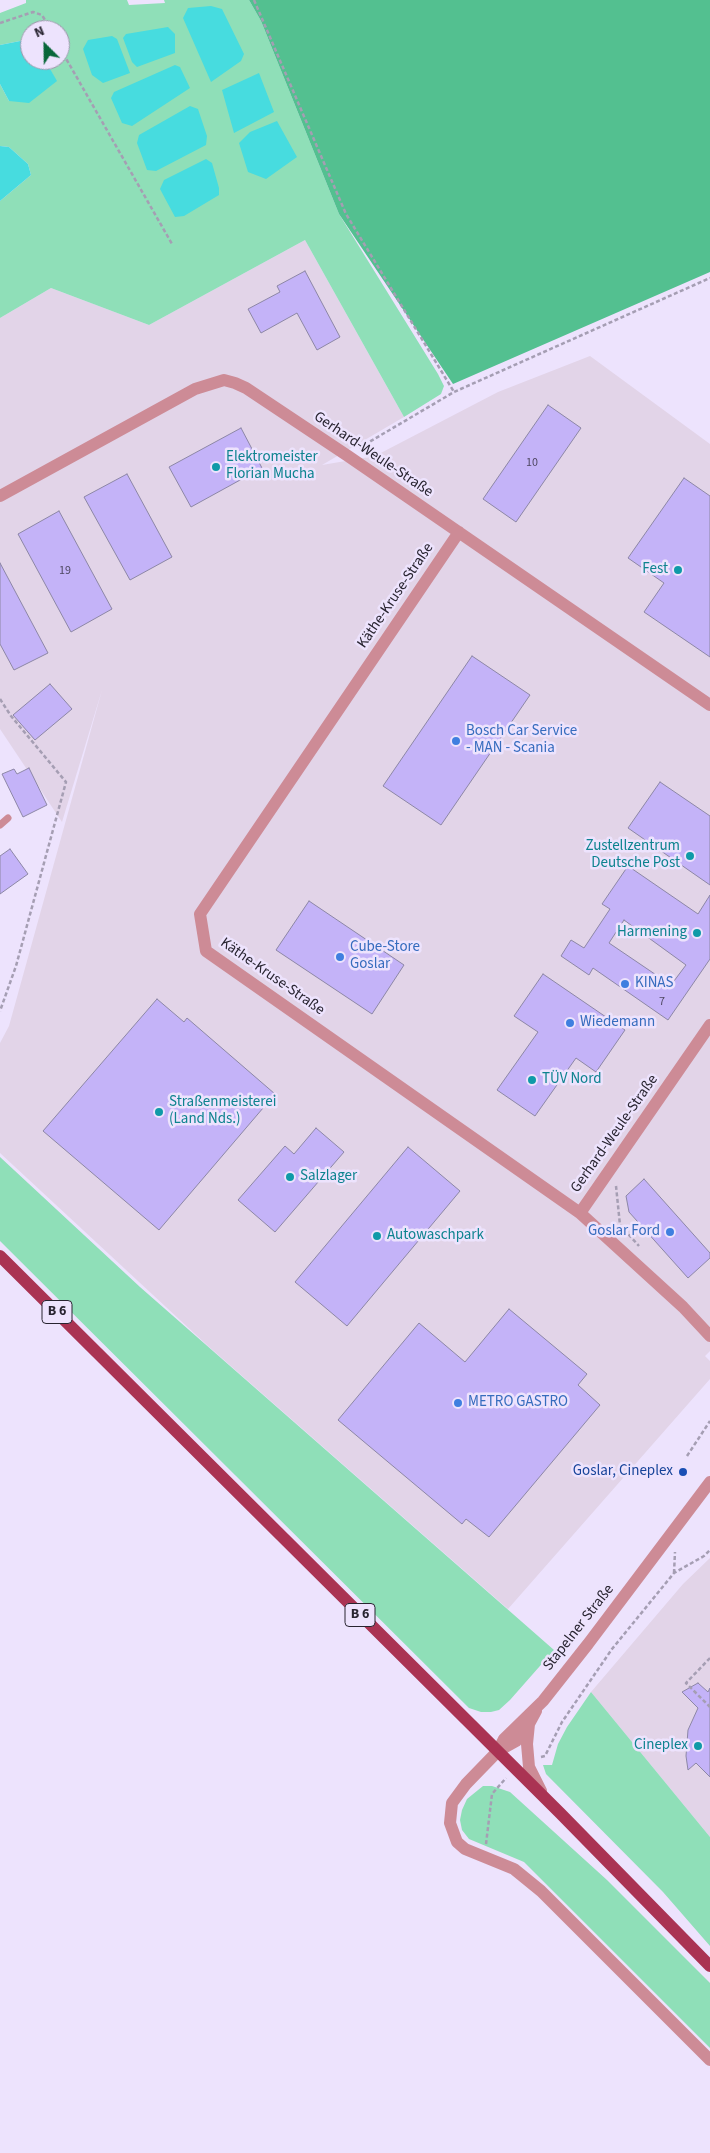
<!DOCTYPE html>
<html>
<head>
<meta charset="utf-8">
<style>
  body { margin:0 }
  #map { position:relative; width:710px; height:2153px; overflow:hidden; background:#ede3fd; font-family:"Source Sans 3",sans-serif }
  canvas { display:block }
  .north { position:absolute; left:20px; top:20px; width:50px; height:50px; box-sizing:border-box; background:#ede3fd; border:1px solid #9e97ab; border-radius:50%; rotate:337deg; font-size:14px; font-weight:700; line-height:20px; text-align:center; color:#282430 }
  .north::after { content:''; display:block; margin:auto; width:18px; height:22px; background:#09673a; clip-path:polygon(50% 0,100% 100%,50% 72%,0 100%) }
</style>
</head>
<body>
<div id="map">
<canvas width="710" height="2153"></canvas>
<div class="north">N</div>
</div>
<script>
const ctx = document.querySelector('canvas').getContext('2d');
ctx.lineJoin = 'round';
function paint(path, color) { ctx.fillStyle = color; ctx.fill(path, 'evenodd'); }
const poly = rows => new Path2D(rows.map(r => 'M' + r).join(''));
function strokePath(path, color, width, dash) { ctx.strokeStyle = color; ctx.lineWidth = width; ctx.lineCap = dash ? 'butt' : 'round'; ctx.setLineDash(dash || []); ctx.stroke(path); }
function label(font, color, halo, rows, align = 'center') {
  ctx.font = font + ' "Source Sans 3",sans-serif'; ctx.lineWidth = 5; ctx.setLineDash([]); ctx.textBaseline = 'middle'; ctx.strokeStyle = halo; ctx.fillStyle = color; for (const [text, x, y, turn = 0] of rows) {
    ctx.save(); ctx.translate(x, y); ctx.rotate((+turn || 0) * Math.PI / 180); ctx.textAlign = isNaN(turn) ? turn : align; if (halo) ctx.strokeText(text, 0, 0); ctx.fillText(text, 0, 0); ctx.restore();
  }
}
const commercial = poly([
  [305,240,404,417,322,465,375,456,498,392,590,356,710,444,710,1351,705,1356,710,1361,710,1379,508,1609,208,1346,0,1153,0,1043,9,1026,102,690,62,822,0,729,0,318,51,288,149,325],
  [710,1558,710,1837,591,1692,683,1584]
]);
const green = poly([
  [26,0,127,0,129,5,165,3,164,0,249,0,261,21,339,214,438,374,444,386,441,394,404,417,305,240,149,325,51,288,0,318,0,201,31,175,28,164,9,147,0,146,0,84,9,101,56,81,45,60,60,60,60,30,30,30,30,39,0,45,0,13,26,3],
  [0,1157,140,1287,554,1650,510,1700,499,1710,491,1712,481,1712,469,1708,0,1241],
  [591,1692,710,1837,710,1946,663,1892,546,1774,543,1765,552,1765,558,1744,567,1727],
  [483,1786,492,1786,510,1792,607,1880,710,1983,710,2048,524,1862,469,1839,462,1830,460,1820,462,1810,467,1799]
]);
const forest = poly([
  [249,0,710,0,710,272,453,384,339,214,261,21]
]);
const water = poly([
  [211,6,222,9,244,54,241,61,211,82,183,18,188,8],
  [168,27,175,34,175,53,137,67,132,62,123,38,126,34],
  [112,36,117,39,130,73,103,83,92,75,83,49,88,40],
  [30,39,30,60,45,60,57,81,29,103,9,101,0,84,0,45],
  [175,65,180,67,190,88,132,126,122,123,111,98,114,92],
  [259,73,274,112,234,133,222,90],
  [190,106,198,109,207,136,206,145,156,171,147,170,137,143,139,135],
  [277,121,297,157,266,179,248,172,239,143,250,132],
  [0,146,9,147,28,164,31,175,0,201],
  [206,159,212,163,219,188,219,195,184,216,175,217,160,189,164,180]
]);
const building = poly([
  [305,271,340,337,317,350,297,313,261,333,248,309,280,292,277,286,305,271],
  [548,405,581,428,516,522,483,499,548,405],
  [241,428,262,468,191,507,169,467,241,428],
  [127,474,172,557,130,580,84,497,127,474],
  [684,478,710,496,710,657,644,612,664,583,628,558,684,478],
  [59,511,112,609,71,632,18,534,59,511],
  [0,563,48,653,14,670,0,644,0,563],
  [472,656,530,695,441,825,383,786,472,656],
  [50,684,72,709,35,740,13,715,50,684],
  [29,768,47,805,23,817,2,774,14,769,17,774,29,768],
  [660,782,710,816,710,885,628,828,660,782],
  [10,849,28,874,0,894,0,856,10,849],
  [628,866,698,914,710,895,710,959,668,1020,593,968,589,975,561,956,571,940,584,948,610,909,602,904,628,866],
  [624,920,686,965,671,985,609,943,624,920],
  [309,901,404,965,372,1014,276,950,309,901],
  [543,974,625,1030,596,1072,576,1058,535,1116,497,1090,538,1032,514,1016,543,974],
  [157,999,184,1022,187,1018,275,1094,159,1230,43,1131,157,999],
  [316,1128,344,1152,275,1232,238,1200,285,1146,294,1154,316,1128],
  [408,1147,460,1191,347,1326,295,1282,408,1147],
  [644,1179,710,1253,710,1258,688,1278,629,1212,626,1196,644,1179],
  [509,1309,587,1374,578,1385,600,1405,489,1537,466,1519,462,1524,338,1420,419,1323,465,1362,509,1309],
  [698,1683,708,1692,710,1688,710,1777,696,1763,688,1770,686,1756,688,1730,698,1708,682,1692,698,1683]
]);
const path = poly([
  [254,0,346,214,454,392],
  [0,23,33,12,42,15,51,30],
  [60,48,172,244],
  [359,448,454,392,710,278],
  [0,699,11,716,66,782,16,966,0,1011],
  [616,1186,620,1225,639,1246],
  [687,1456,710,1421],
  [674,1573,675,1552],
  [710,1658,686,1683,710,1707],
  [541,1757,545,1756,562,1722,612,1649,674,1573,704,1556,710,1550],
  [486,1844,492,1794,506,1778]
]);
const service = poly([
  [0,825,8,818]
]);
const minor = poly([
  [0,496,195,389,224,380,235,383,246,388,348,456,710,705],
  [459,532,200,914,206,951,580,1213,683,1307,710,1336],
  [580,1213,710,1025],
  [498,1751,466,1784,452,1803,450,1823,457,1842,465,1849,514,1869,541,1891,710,2060]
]);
const tertiary = poly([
  [536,1711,529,1724,527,1744,529,1767,541,1791],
  [498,1751,504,1739,543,1701,588,1644,710,1482],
  [498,1751,516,1741,529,1724]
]);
const primary = poly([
  [0,1256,560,1813,710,1966]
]);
const markers = [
  [216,467,5,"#0f9aa8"],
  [678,570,5,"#0f9aa8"],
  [456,741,5,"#3f7fe0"],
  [690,856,5,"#0f9aa8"],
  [697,933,5,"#0f9aa8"],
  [340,957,5,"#3f7fe0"],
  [625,984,5,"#3f7fe0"],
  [570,1023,5,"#3f7fe0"],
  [532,1080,5,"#0f9aa8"],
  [159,1112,5,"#0f9aa8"],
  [290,1177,5,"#0f9aa8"],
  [670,1232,5,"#3f7fe0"],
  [377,1236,5,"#0f9aa8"],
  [458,1403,5,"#3f7fe0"],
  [683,1472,5,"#1a4fb4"],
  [698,1746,5,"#0f9aa8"]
];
const numberNames = [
  ["10",532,463],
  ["19",65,571],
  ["7",662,1002]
];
const shields = [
  [57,1312,30],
  [360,1615,30]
];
const shieldNames = [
  ["B 6",57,1312],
  ["B 6",360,1615]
];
const streetNames = [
  ["Gerhard-Weule-Straße",373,455,34],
  ["Käthe-Kruse-Straße",396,596,-56],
  ["Käthe-Kruse-Straße",272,977,35],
  ["Gerhard-Weule-Straße",615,1134,-55],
  ["Stapelner Straße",579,1628,-52]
];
const cultureNames = [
  ["Elektromeister",226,458],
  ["Florian Mucha",226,475],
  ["Fest",668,570,"right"],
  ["Zustellzentrum",680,847,"right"],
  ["Deutsche Post",680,864,"right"],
  ["Harmening",687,933,"right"],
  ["TÜV Nord",542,1080],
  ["Straßenmeisterei",169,1103],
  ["(Land Nds.)",169,1120],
  ["Salzlager",300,1177],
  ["Autowaschpark",387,1236],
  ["Cineplex",688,1746,"right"]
];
const shopNames = [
  ["Bosch Car Service",466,732],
  ["- MAN - Scania",466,749],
  ["Cube-Store",350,948],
  ["Goslar",350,965],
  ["KINAS",635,984],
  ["Wiedemann",580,1023],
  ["Goslar Ford",660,1232,"right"],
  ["METRO GASTRO",468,1403]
];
const transitNames = [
  ["Goslar, Cineplex",673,1472]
];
paint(commercial, '#e2d4e8');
paint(green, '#8fdfb8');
paint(forest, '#53c090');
paint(water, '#47dcdf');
paint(building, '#c4b3f8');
strokePath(building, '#8d87a6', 1);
strokePath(path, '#a59eb3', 2.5, [4, 2.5]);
strokePath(service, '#cd8b96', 7);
strokePath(minor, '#cd8b96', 12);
strokePath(tertiary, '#cd8b96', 12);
strokePath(primary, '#aa3353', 12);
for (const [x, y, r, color] of markers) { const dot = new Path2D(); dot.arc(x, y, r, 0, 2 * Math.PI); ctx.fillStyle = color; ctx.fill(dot); strokePath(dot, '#ede3fd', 2); }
label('12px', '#4f4862', null, numberNames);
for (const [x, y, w] of shields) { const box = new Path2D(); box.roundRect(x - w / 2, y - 11.5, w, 23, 4); ctx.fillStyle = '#ede3fd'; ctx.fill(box); strokePath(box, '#282430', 1); }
label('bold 14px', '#282430', null, shieldNames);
label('15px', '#282430', '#ede3fd', streetNames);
label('15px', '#0d838f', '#ede3fd', cultureNames, 'left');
label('15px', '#366cbe', '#ede3fd', shopNames, 'left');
label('15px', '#164399', '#ede3fd', transitNames, 'right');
</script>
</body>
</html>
